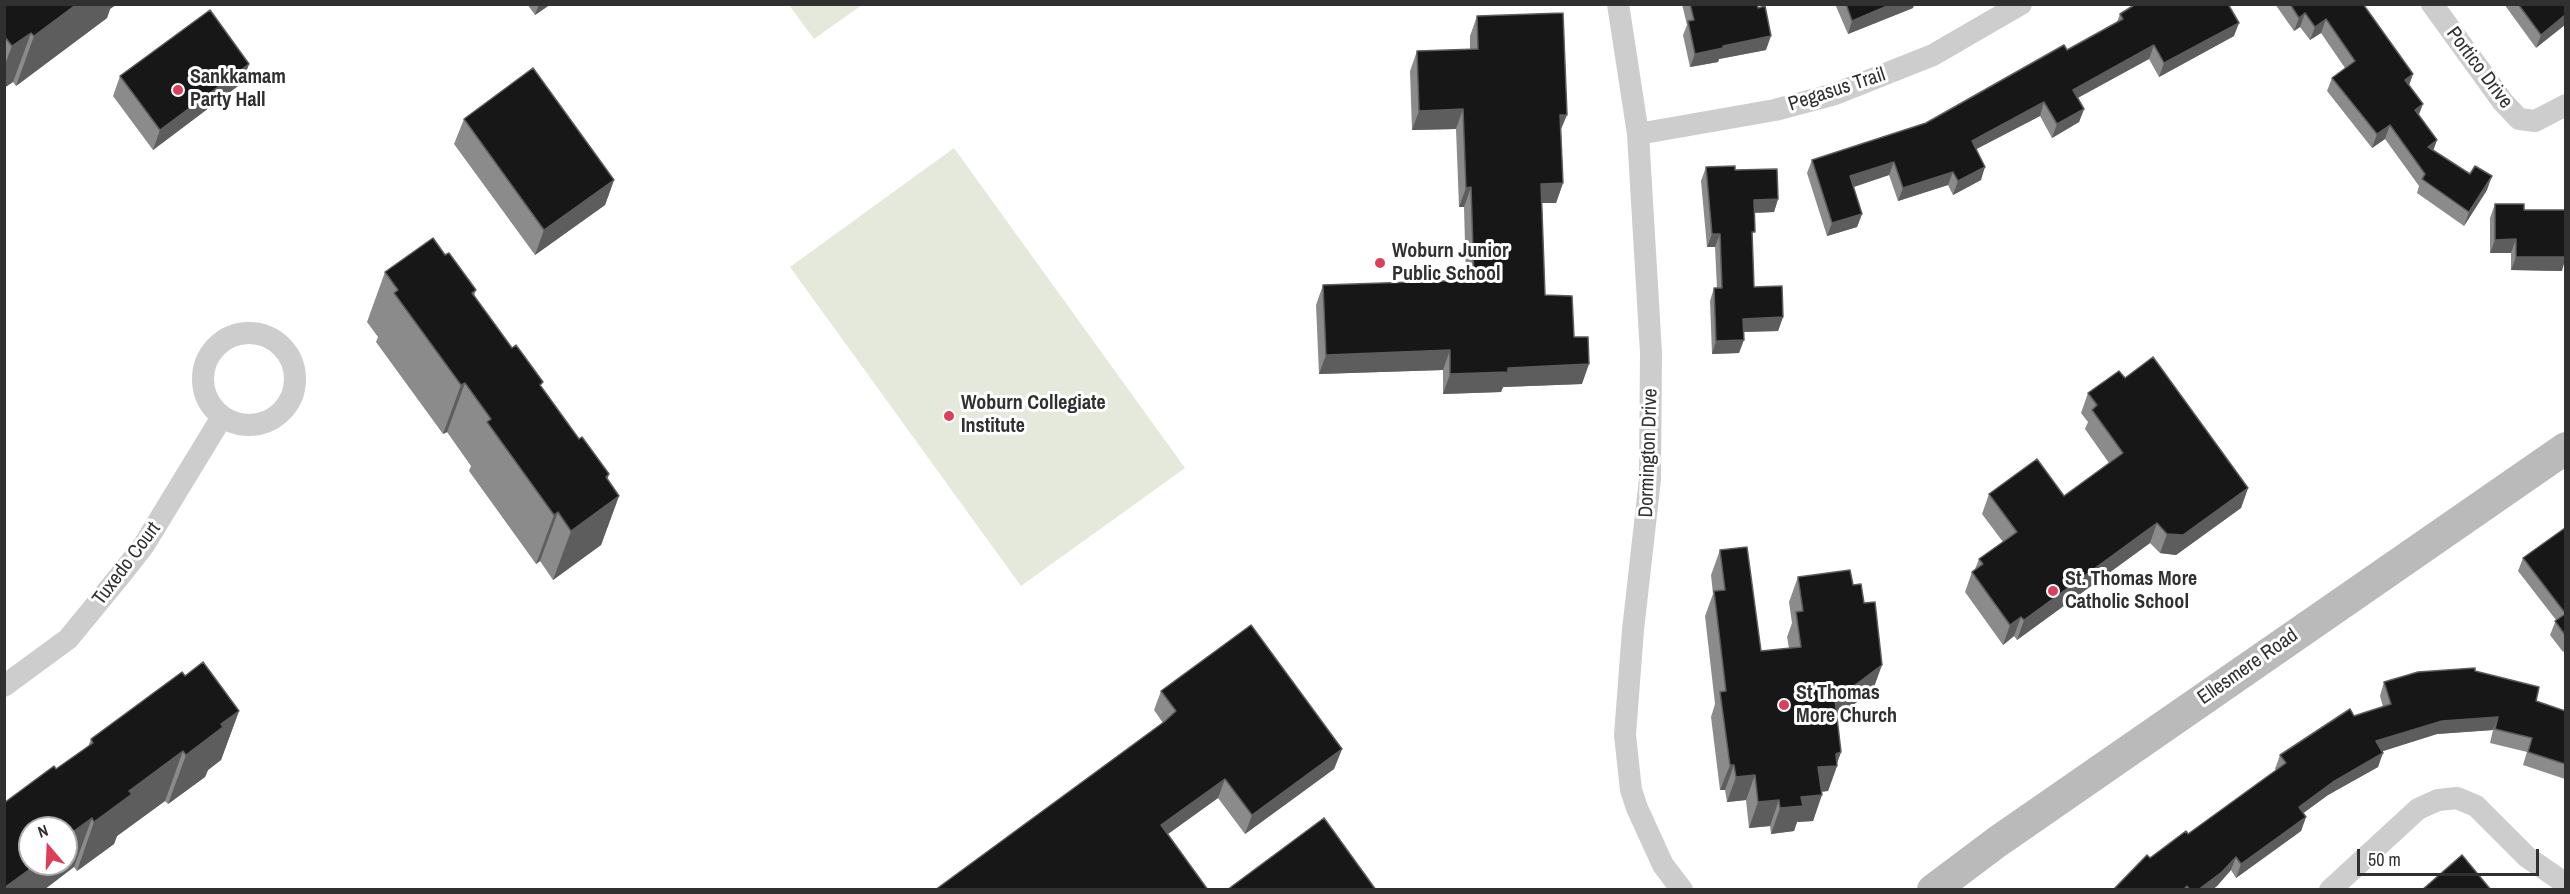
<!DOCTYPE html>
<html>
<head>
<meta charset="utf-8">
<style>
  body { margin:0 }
  #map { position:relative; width:2570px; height:894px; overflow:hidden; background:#fff; font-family:"Archivo Narrow",sans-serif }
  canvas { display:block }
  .frame { position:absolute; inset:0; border:6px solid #303030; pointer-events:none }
  .north { position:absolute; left:18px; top:816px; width:60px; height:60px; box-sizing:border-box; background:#fff; border:2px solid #acacac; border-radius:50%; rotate:341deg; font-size:16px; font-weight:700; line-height:24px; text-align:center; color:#303030 }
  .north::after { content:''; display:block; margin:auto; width:21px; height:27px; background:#db3f5c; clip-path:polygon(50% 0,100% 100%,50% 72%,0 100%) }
  .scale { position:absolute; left:2357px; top:849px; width:182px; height:27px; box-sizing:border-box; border:3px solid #303030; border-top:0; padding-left:8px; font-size:18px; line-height:21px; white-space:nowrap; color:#303030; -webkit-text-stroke:4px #fff; paint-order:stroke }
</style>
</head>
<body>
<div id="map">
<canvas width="2570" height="894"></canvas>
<div class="frame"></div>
<div class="north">N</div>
<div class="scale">50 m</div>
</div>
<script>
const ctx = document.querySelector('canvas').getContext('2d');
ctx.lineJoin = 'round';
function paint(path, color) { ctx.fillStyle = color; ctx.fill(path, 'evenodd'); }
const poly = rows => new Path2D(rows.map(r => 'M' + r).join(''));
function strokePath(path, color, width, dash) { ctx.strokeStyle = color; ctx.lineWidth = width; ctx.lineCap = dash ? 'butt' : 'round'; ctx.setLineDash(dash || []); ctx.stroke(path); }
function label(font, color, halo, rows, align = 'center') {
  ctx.font = font + ' "Archivo Narrow",sans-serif'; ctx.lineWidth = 6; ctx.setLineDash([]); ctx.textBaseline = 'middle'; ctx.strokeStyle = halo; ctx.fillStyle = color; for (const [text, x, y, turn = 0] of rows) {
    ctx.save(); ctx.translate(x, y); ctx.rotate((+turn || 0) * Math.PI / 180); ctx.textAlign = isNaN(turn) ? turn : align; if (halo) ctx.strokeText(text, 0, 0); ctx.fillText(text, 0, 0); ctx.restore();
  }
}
const green = poly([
  [789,5,862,5,814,39],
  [954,148,1185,468,1021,586,790,267]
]);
const street = poly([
  [1618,4,1638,134,1651,353,1650,479,1633,630,1625,735,1631,790,1637,808,1663,865,1682,890],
  [2432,4,2503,102,2519,119,2535,121,2566,105],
  [1638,134,1775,110,1835,94,1933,55,2021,4],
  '203 379a46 46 0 1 1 92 0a46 46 0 1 1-92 0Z',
  [4,686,68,639,123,572,144,545,222,417],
  [2330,890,2418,809,2438,800,2457,798,2476,806,2527,857,2566,884]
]);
const secondary = poly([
  [1933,890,1997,842,2566,448]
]);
const wall = poly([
  [4,4,117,4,110,9,107,18,16,86,13,82,4,88],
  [527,4,551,4,535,15],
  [1682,4,1757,4,1766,50,1719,59,1718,62,1690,67,1683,35,1687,25],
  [1835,4,1914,4,1913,8,1848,34],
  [2275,4,2363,4,2413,74,2409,85,2419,115,2437,140,2433,150,2487,190,2464,226,2417,193,2419,186,2385,139,2372,148,2327,91,2332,78,2345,68,2321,33,2310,40,2300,27,2294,31],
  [2504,4,2565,4,2536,48],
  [2120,14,2234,36,2159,77,2149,59,2078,98,2084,109,2079,122,2052,138,2040,116,1976,149,1981,180,1953,195,1948,185,1898,201,1889,175,1853,187,1862,214,1857,227,1827,236,1807,173,1812,160,1926,123,2067,50,2117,22],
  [1477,16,1561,131,1563,183,1556,203,1542,203,1545,295,1574,337,1582,384,1503,387,1501,392,1443,394,1443,370,1319,374,1316,305,1323,285,1466,281,1464,207,1459,207,1456,129,1412,130,1410,71,1417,51,1470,49,1470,36],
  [249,64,242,83,153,150,113,96,120,76],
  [464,119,614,180,605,205,535,255,454,144],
  [1706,167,1735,170,1778,199,1774,212,1754,213,1752,239,1754,287,1783,317,1778,331,1744,332,1739,353,1712,354,1710,301,1714,288,1717,288,1715,247,1707,247,1701,181],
  [2495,204,2524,210,2562,271,2511,270,2511,253,2490,253,2490,218],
  [445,255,476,290,474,296,619,496,601,545,553,580,540,561,536,564,469,471,471,466,447,432,443,434,376,342,378,337,367,322,385,272],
  [2125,378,2248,488,2241,508,2176,555,2160,553,2150,543,2017,640,2014,636,2003,645,1965,592,1972,572,1975,569,1979,559,2003,542,1982,514,1989,494,2064,496,2109,463,2085,429,2088,422,2081,413,2088,393],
  [2565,528,2565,650,2563,652,2550,635,2556,620,2518,571,2523,558],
  [1720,550,1761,651,1789,648,1787,637,1792,623,1789,602,1798,577,1873,690,1837,717,1841,752,1837,763,1837,766,1828,791,1822,792,1813,821,1797,822,1794,831,1771,834,1770,826,1749,828,1746,800,1727,802,1725,790,1720,790,1711,717,1715,704,1705,616,1713,594,1711,575],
  [2475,671,2536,701,2565,711,2565,779,2523,765,2527,752,2490,743,2493,730,2437,734,2382,751,2378,767,2328,795,2303,813,2306,817,2301,831,2236,878,2231,870,2217,886,2212,890,2113,890,2150,858,2188,834,2276,770,2275,769,2280,755,2354,716,2383,707,2380,696,2384,682],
  [185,676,239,711,221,760,208,770,205,777,168,804,165,801,117,836,114,844,77,871,74,867,56,769,88,747,91,739],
  [1161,691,1342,749,1334,769,1245,834,1218,798,1168,834,935,890,1163,723,1154,710]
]);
const shadedWall = poly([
  [77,4,117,4,110,9,107,18,16,86,34,36],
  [539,4,551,4,535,15],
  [1892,4,1914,4,1913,8,1848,34,1852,21],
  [2305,13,2300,27,2294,31,2299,18],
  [2565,15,2565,25,2536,48,2541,35],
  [2326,19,2321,33,2310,40,2315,27],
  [2239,23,2234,36,2159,77,2164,63],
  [31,33,13,82,4,88,4,67,12,46],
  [1771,36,1766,50,1719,59,1718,62,1690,67,1695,54,1723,46],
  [2154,45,2149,59,2068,103,2073,90],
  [249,64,242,83,153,150,160,130],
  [2413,74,2408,88,2405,80],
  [2044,102,2040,116,1967,154,1972,141],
  [2423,104,2418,117,2415,110],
  [1463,109,1456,129,1412,130,1419,111],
  [2084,109,2079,122,2052,138,2057,124],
  [1560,115,1567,115,1559,134],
  [2390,125,2385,139,2372,148,2377,134],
  [2437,140,2432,154,2428,147],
  [1894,162,1889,175,1845,190,1850,176],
  [1985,167,1981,180,1953,195,1958,181],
  [1953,172,1948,185,1898,201,1903,188],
  [2492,176,2487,190,2464,226,2469,212],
  [614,180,605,205,535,255,544,230],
  [1563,183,1556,203,1534,203,1541,184],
  [1471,187,1464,207,1459,207,1466,188],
  [1778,199,1774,212,1749,213,1754,200],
  [1862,214,1857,227,1827,236,1832,223],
  [1712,234,1720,234,1715,247,1707,247],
  [2516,239,2511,253,2490,253,2495,240],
  [2516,257,2565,257,2565,260,2562,271,2511,270],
  [1783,317,1778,331,1738,332,1743,319],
  [1744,340,1739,353,1712,354,1716,341],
  [1450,350,1443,370,1319,374,1326,355],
  [1589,364,1582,384,1503,387,1501,392,1443,394,1450,374,1508,368],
  [465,383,447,432,443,434,461,385],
  [609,474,595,513,619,496,601,545,553,580,571,531,606,477],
  [2248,488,2241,508,2176,555,2160,553,2167,534],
  [558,512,540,561,536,564,554,515],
  [2157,523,2150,543,2017,640,2024,620],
  [2021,617,2014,636,2003,645,2010,625],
  [1882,665,1873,690,1826,725,1835,700],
  [239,711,221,760,208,770,205,777,168,804,186,755,221,724],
  [2498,717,2493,730,2437,734,2371,755,2376,741,2442,721],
  [1342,749,1334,769,1245,834,1252,815],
  [183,751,165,801,117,836,114,844,77,871,94,822,129,791],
  [1841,752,1836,766,1837,766,1828,791,1809,792,1818,767,1836,754],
  [2383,753,2378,767,2328,795,2294,820,2299,807,2333,782],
  [1730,765,1734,765,1725,790,1720,790],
  [1755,775,1746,800,1727,802,1736,777],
  [1225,779,1218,798,1154,844,1161,825],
  [1822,795,1813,821,1797,822,1794,831,1771,834,1780,808,1801,797],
  [1779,800,1770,826,1749,828,1758,802],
  [2306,817,2301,831,2236,878,2241,864],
  [92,818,74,867,44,890,4,890,4,888,36,864,66,864,66,837],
  [2236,857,2231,870,2217,886,2212,890,2198,890]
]);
const building = poly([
  [4,4,77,4,34,36,31,33,12,46,4,36,4,4],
  [1690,4,1757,4,1758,8,1765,6,1771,36,1723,46,1723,48,1695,54,1688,21,1694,20,1690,4],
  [1846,4,1892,4,1852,21,1846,4],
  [2136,4,2228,4,2239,23,2164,63,2154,45,2073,90,2084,109,2057,124,2044,102,1972,141,1985,167,1958,181,1953,172,1903,188,1894,162,1850,176,1862,214,1832,223,1812,160,1926,123,2064,45,2067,50,2123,19,2120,14,2136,4],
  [2290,4,2363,4,2413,74,2405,80,2423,104,2415,110,2437,140,2428,147,2470,174,2475,166,2492,176,2469,212,2422,179,2425,174,2390,125,2377,134,2332,78,2355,61,2326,19,2315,27,2305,13,2299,18,2290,4],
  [2518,4,2565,4,2565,15,2541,35,2518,4],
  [210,10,249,64,160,130,120,76,210,10],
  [1563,13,1567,115,1560,115,1563,183,1541,184,1545,295,1572,296,1574,337,1588,337,1589,364,1508,368,1508,372,1450,374,1450,350,1326,355,1323,285,1474,280,1471,187,1466,188,1463,109,1419,111,1417,51,1478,49,1477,16,1563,13],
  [533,68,614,180,544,230,464,119,533,68],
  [1735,166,1735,170,1777,169,1778,199,1754,200,1755,232,1752,232,1754,287,1782,286,1783,317,1743,319,1744,340,1716,341,1714,288,1722,288,1720,234,1712,234,1706,167,1735,166],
  [2495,204,2524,204,2524,210,2565,210,2565,257,2516,257,2516,239,2495,240,2495,204],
  [433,238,445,255,449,253,476,290,472,293,512,348,516,345,543,382,540,385,579,439,582,437,609,474,606,477,619,496,571,531,558,512,554,515,487,422,491,419,465,383,461,385,394,293,398,290,385,272,433,238],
  [2153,357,2248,488,2183,535,2167,534,2157,523,2024,620,2021,617,2010,625,1972,572,1983,564,1979,559,2017,532,1989,494,2037,459,2064,496,2123,453,2092,410,2097,405,2088,393,2119,371,2125,378,2153,357],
  [2565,528,2565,613,2523,558,2565,528],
  [1747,547,1761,651,1801,647,1796,612,1803,611,1798,577,1850,570,1853,585,1861,584,1864,603,1875,602,1882,665,1835,700,1841,752,1836,754,1837,766,1818,767,1822,795,1801,797,1803,806,1780,808,1779,800,1758,802,1755,775,1736,777,1734,765,1730,765,1720,692,1726,691,1714,591,1725,590,1720,550,1747,547],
  [2565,614,2565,635,2555,621,2565,614],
  [1251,625,1342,749,1252,815,1225,779,1161,825,1208,890,935,890,1164,722,1176,711,1161,691,1251,625],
  [203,662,239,711,221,724,223,727,186,755,183,751,129,791,132,794,94,822,92,818,66,837,66,828,30,828,30,864,37,864,4,888,4,803,54,766,56,769,93,743,91,739,182,672,185,676,203,662],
  [2475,668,2475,671,2539,687,2536,701,2565,711,2565,764,2528,752,2532,738,2495,729,2498,717,2442,721,2376,741,2383,753,2333,782,2299,807,2306,817,2241,864,2236,857,2222,872,2198,890,2190,890,2187,886,2183,890,2113,890,2147,855,2150,858,2186,831,2188,834,2286,763,2280,755,2350,709,2354,716,2391,704,2384,682,2418,672,2475,668],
  [1324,818,1376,890,1227,890,1324,818],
  [2462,855,2491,890,2422,890,2462,855]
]);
const markers = [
  [178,90,6,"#db3f5c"],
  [1380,263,6,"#db3f5c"],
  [949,416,6,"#db3f5c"],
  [2053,591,6,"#db3f5c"],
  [1784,705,6,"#db3f5c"]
];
const streetNames = [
  ["Portico Drive",2479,68,53],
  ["Pegasus Trail",1837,90,-18],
  ["Dormington Drive",1649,453,-88],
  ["Tuxedo Court",127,564,-53],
  ["Ellesmere Road",2248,667,-35]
];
const poiNames = [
  ["Sankkamam",190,78],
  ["Party Hall",190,101],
  ["Woburn Junior",1392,252],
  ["Public School",1392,275],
  ["Woburn Collegiate",961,404],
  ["Institute",961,427],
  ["St. Thomas More",2065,580],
  ["Catholic School",2065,603],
  ["St Thomas",1796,694],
  ["More Church",1796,717]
];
paint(green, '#e5e9dc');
strokePath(street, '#cdcdcd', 22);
strokePath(secondary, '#bababa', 32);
paint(wall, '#8b8b8b');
paint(shadedWall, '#5d5d5d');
paint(building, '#171717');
strokePath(building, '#5d5d5d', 1.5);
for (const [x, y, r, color] of markers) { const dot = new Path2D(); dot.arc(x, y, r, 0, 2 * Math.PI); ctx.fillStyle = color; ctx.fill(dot); strokePath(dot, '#fff', 2); }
label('20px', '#303030', '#fff', streetNames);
label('bold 20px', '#303030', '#fff', poiNames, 'left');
</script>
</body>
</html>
